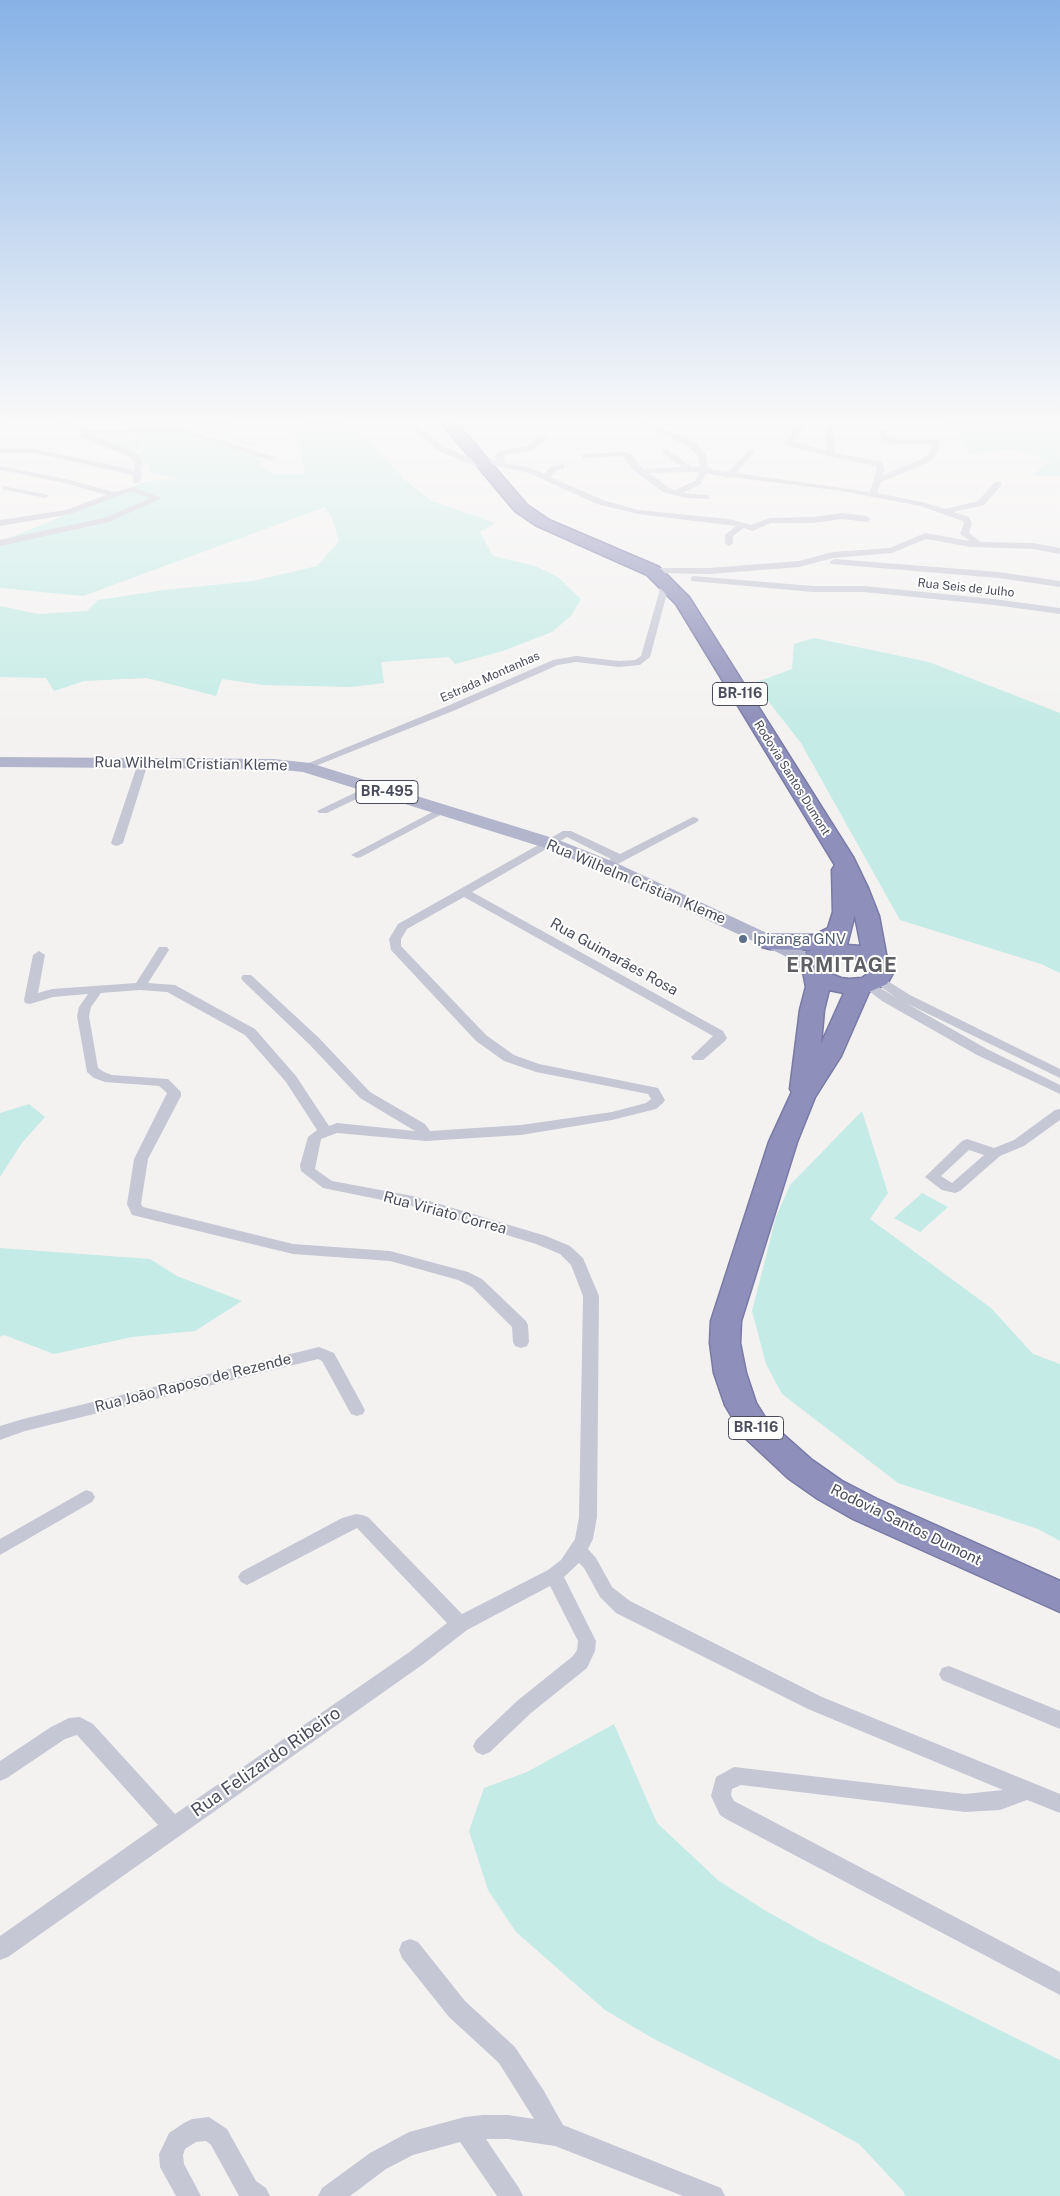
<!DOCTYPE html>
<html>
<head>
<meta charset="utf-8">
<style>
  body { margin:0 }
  canvas { display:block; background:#f3f2f1 }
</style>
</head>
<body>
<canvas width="1060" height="2196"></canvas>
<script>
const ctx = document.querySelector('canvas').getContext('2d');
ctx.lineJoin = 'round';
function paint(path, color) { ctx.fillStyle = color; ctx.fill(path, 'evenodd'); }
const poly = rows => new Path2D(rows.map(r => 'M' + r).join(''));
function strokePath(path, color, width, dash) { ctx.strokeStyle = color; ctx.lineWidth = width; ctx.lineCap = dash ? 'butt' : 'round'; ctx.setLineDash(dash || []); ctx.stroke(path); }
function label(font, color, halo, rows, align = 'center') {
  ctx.font = font + ' "Public Sans",sans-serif'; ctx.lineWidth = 4; ctx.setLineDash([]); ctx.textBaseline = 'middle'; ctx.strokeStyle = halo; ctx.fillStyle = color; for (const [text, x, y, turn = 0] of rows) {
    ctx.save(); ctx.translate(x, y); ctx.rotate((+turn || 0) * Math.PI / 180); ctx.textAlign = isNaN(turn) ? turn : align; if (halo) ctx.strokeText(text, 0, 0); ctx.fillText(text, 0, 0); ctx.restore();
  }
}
const green = poly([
  [108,419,258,419,225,425,225,432,260,448,179,428,131,429],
  [300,419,343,419,371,443,405,480,432,501,495,523,480,532,493,556,535,566,558,577,581,599,571,616,552,632,503,651,455,664,449,657,381,662,384,683,351,687,263,685,222,679,216,696,147,678,84,681,54,691,46,678,0,677,0,606,38,614,87,611,98,600,164,590,253,581,317,566,339,541,332,518,325,507,83,596,0,588,0,542,147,481,179,479,149,472,149,466,138,456,147,441,133,455,52,421,91,431,95,435,147,439,134,432,174,430,255,451,260,458,261,467,275,474,305,474,298,446,291,427,302,422],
  [920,419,1060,419,1060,476,1032,476,1050,460,1014,450,968,454,956,426],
  [814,638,929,662,1060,713,1060,973,1041,964,900,920,801,743,754,683,792,669,794,644],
  [29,1104,45,1117,22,1143,0,1177,0,1113],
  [862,1111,888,1193,870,1219,991,1308,1033,1354,1060,1364,1060,1541,1038,1529,898,1483,782,1394,766,1364,752,1311,776,1217,790,1185],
  [922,1193,948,1207,920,1232,894,1218],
  [0,1248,150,1259,177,1276,242,1301,195,1331,132,1337,54,1354,4,1335,0,1337],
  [614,1724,657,1823,719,1881,766,1911,818,1940,1060,2060,1060,2196,905,2196,903,2191,859,2144,808,2116,654,2039,605,2010,516,1932,488,1890,469,1831,484,1788,527,1772]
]);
const street = poly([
  [6,419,17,419,0,426,0,421,6,419],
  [52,419,63,419,86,428,99,430,177,427,277,458,270,460,177,431,99,434,82,432,52,419],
  [399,419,407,419,445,447,477,461,480,458,496,461,495,456,499,451,528,446,540,436,546,436,546,440,533,450,505,455,504,463,534,469,544,474,550,467,564,464,564,468,556,471,550,477,603,500,638,510,729,519,751,525,770,518,813,517,842,513,867,516,871,519,867,522,842,519,813,523,771,523,752,531,744,528,733,536,733,543,729,546,725,543,725,535,736,526,638,514,597,504,529,473,481,462,491,468,484,470,439,451,399,419],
  [628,419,638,419,694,442,706,455,708,468,713,470,728,472,750,450,754,452,736,473,870,492,877,469,876,466,837,458,785,445,784,443,793,431,799,419,807,419,801,432,793,442,827,451,826,426,833,424,835,453,882,462,885,469,883,475,921,459,928,455,932,444,892,444,881,439,880,429,886,429,888,436,896,440,937,440,940,444,934,458,927,463,881,482,877,493,922,502,945,509,978,501,995,482,1001,482,1001,486,984,505,953,512,969,517,972,523,969,533,981,542,1033,543,1060,548,1060,554,1033,549,971,547,926,539,892,553,833,558,799,567,710,574,650,573,650,569,653,568,710,568,799,561,833,552,890,548,925,533,970,541,960,534,964,523,963,521,920,506,842,491,732,477,729,478,706,473,701,484,683,493,706,495,709,495,709,499,686,498,663,492,633,470,623,456,582,458,582,454,585,454,624,452,631,454,643,469,682,467,663,453,663,449,666,449,692,467,700,467,698,456,688,446,628,419],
  [691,472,699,472,695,481,675,490,669,488,649,473,691,472],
  [445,420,477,427,481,429,477,431,448,424,445,424,445,420],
  [81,433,87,433,136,453,143,462,141,472,143,474,139,483,133,483,133,475,35,453,0,453,0,449,35,449,134,470,135,462,130,457,81,437,81,433],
  [0,466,66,479,114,492,133,487,162,498,109,522,0,546,0,540,104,518,151,498,132,492,128,492,71,514,0,526,0,520,66,510,106,495,65,483,0,470,0,466],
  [3,486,45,494,49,496,45,498,6,490,3,490,3,486],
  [834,559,999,572,1060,581,1060,587,999,578,831,564,830,562,834,559],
  [694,576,813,586,864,586,994,599,1060,608,1060,614,994,605,864,592,813,592,691,581,691,577,694,576],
  [666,579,670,582,650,657,640,665,619,667,576,662,558,665,453,711,308,769,304,770,299,767,445,707,553,660,576,656,619,661,635,660,641,656,662,582,666,579],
  [143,760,148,763,123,843,117,846,113,845,111,843,138,763,143,760],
  [373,784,378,787,377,789,327,813,319,813,317,811,373,784],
  [442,807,448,810,446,812,361,857,357,858,351,855,442,807],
  [693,817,697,818,699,820,697,822,616,865,608,865,606,863,611,859,567,837,472,892,723,1031,727,1038,725,1041,703,1060,693,1060,691,1057,713,1036,464,897,407,929,401,939,401,946,486,1035,514,1055,539,1064,658,1088,665,1100,663,1103,656,1109,612,1120,521,1135,426,1141,337,1133,321,1139,315,1169,332,1181,413,1196,546,1236,570,1246,583,1258,599,1296,597,1517,593,1539,588,1549,596,1558,612,1587,630,1601,822,1697,1060,1794,1060,1813,1027,1800,1000,1810,965,1812,741,1785,732,1789,731,1795,734,1801,1060,1972,1060,1995,726,1819,720,1815,711,1796,716,1777,734,1767,965,1794,1003,1790,808,1709,616,1613,600,1597,584,1568,579,1563,564,1577,596,1641,595,1651,587,1668,531,1713,490,1752,483,1755,476,1752,473,1746,476,1740,517,1701,573,1656,577,1650,578,1641,550,1586,467,1630,422,1665,8,1957,0,1960,0,1936,158,1825,77,1735,65,1739,7,1778,0,1781,0,1761,51,1727,69,1718,80,1717,93,1724,175,1814,408,1653,447,1623,357,1528,253,1582,247,1585,241,1582,238,1577,241,1572,342,1518,356,1514,362,1515,368,1517,462,1614,548,1570,561,1560,575,1539,579,1517,583,1296,571,1265,560,1254,536,1244,412,1206,323,1188,301,1171,300,1165,308,1137,317,1130,286,1082,245,1035,167,992,140,990,101,993,91,1007,89,1016,98,1068,104,1072,112,1075,168,1079,181,1092,181,1096,148,1159,141,1204,143,1207,293,1244,390,1251,468,1272,482,1279,526,1321,528,1325,529,1342,527,1346,521,1348,515,1346,513,1342,512,1327,472,1287,458,1280,390,1261,293,1254,132,1215,127,1204,134,1159,167,1093,159,1086,105,1082,94,1078,87,1072,77,1016,79,1007,88,994,53,997,30,1004,25,1003,24,1000,33,955,39,951,45,955,38,993,52,989,136,983,159,947,167,947,169,950,148,983,175,985,255,1029,296,1076,329,1126,337,1123,415,1131,360,1098,309,1044,243,981,241,978,243,975,251,975,319,1038,370,1092,425,1124,430,1131,521,1125,612,1112,646,1103,651,1099,648,1094,536,1072,504,1061,476,1041,391,950,389,939,398,924,563,831,571,831,620,854,693,817],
  [878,975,910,995,1060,1069,1060,1078,906,1003,987,1049,1060,1085,1060,1094,977,1055,882,1001,861,985,867,981,871,982,898,999,874,982,872,979,878,975],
  [1060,1109,1060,1120,1024,1146,1000,1156,960,1191,955,1193,942,1190,925,1177,962,1141,967,1139,994,1148,1014,1140,1055,1110,1060,1109],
  [969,1150,984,1155,952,1183,941,1176,969,1150],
  [319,1347,334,1353,365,1410,363,1414,357,1416,351,1414,322,1361,318,1359,25,1431,0,1440,0,1426,23,1419,319,1347],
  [86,1490,92,1492,95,1497,92,1502,0,1555,0,1539,86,1490],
  [949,1666,1060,1711,1060,1729,942,1680,939,1674,942,1668,949,1666],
  [410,1939,418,1942,465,2001,515,2047,544,2091,563,2125,721,2188,725,2196,683,2196,555,2146,508,2139,486,2139,519,2188,523,2196,497,2196,460,2142,413,2155,386,2169,350,2196,318,2196,322,2188,370,2153,409,2132,465,2117,483,2115,508,2115,534,2119,499,2063,449,2017,402,1958,399,1950,402,1942,410,1939],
  [209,2117,227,2129,256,2181,266,2188,270,2196,239,2196,211,2145,206,2141,196,2142,185,2149,183,2155,184,2164,201,2196,176,2196,160,2167,159,2154,163,2146,169,2133,184,2123,192,2119,209,2117]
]);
const primary = poly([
  [0,757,274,759,310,763,556,839,614,862,797,947,809,955,826,976,823,980,816,982,809,980,795,963,783,955,600,870,542,847,303,772,274,769,0,767,0,757]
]);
const highway = poly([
  [438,419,453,419,527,505,549,520,659,567,689,597,853,857,868,888,879,916,887,959,892,966,893,973,887,984,869,992,841,1056,815,1097,797,1142,741,1321,740,1343,746,1373,756,1403,766,1419,812,1460,842,1481,877,1499,1060,1581,1060,1612,853,1519,818,1499,788,1478,744,1437,725,1405,714,1373,710,1343,711,1321,769,1142,792,1092,790,1089,800,1010,806,987,801,961,807,952,811,950,770,949,762,947,758,942,762,937,770,935,814,935,828,928,833,912,832,870,835,865,676,604,647,575,537,526,515,511,438,419],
  [855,914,855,916,861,946,847,945,855,914],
  [834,957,858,960,867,965,869,973,862,978,849,979,841,978,826,972,825,961,834,957],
  [829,990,844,993,821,1044,824,1010,829,990]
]);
const markers = [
  [743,939,5,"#5c6f8a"]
];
const farStreetnames = [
  ["Rua Seis de Julho",966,588,6],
  ["Estrada Montanhas",490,677,-24],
  ["Rodovia Santos Dumont",792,778,58]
];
const shields = [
  [740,694,55],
  [387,792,62],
  [756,1428,55]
];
const shieldNames = [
  ["BR-116",740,694],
  ["BR-495",387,792],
  ["BR-116",756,1428]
];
const streetNames = [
  ["Rua Wilhelm Cristian Kleme",191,764,1],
  ["Rua Wilhelm Cristian Kleme",636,882,23],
  ["Rua Guimarães Rosa",614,957,29],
  ["Rua Viriato Correa",445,1213,15],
  ["Rua João Raposo de Rezende",193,1383,-14],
  ["Rodovia Santos Dumont",906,1525,26]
];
const serviceNames = [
  ["Ipiranga GNV",753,939]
];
const nearStreetnames = [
  ["Rua Felizardo Ribeiro",266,1762,-35]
];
const districtNames = [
  ["ERMITAGE",842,966]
];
paint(green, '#c4ebe5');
strokePath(highway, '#797aa6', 3);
paint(street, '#c6c7d4');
paint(primary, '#b3b5cc');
paint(highway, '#8e8fba');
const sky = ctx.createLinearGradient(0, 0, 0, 727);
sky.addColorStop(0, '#87b2e6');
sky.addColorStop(0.58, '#faf9f9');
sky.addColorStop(1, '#faf9f900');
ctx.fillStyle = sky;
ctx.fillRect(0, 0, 1060, 727);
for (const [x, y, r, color] of markers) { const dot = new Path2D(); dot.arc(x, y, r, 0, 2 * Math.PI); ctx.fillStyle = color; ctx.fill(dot); strokePath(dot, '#fff', 2); }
label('12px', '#4a4c5c', '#fff', farStreetnames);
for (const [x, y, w] of shields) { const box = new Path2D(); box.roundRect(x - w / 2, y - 11.5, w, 23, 4); ctx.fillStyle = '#fff'; ctx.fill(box); strokePath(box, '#4a4c5c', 1); }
label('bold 14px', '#4a4c5c', null, shieldNames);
label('15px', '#4a4c5c', '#fff', streetNames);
label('15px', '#4e5e75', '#fff', serviceNames, 'left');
label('18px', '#4a4c5c', '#fff', nearStreetnames);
ctx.letterSpacing = '1px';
label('bold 20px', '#5e5e65', '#fff', districtNames);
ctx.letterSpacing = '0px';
</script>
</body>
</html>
